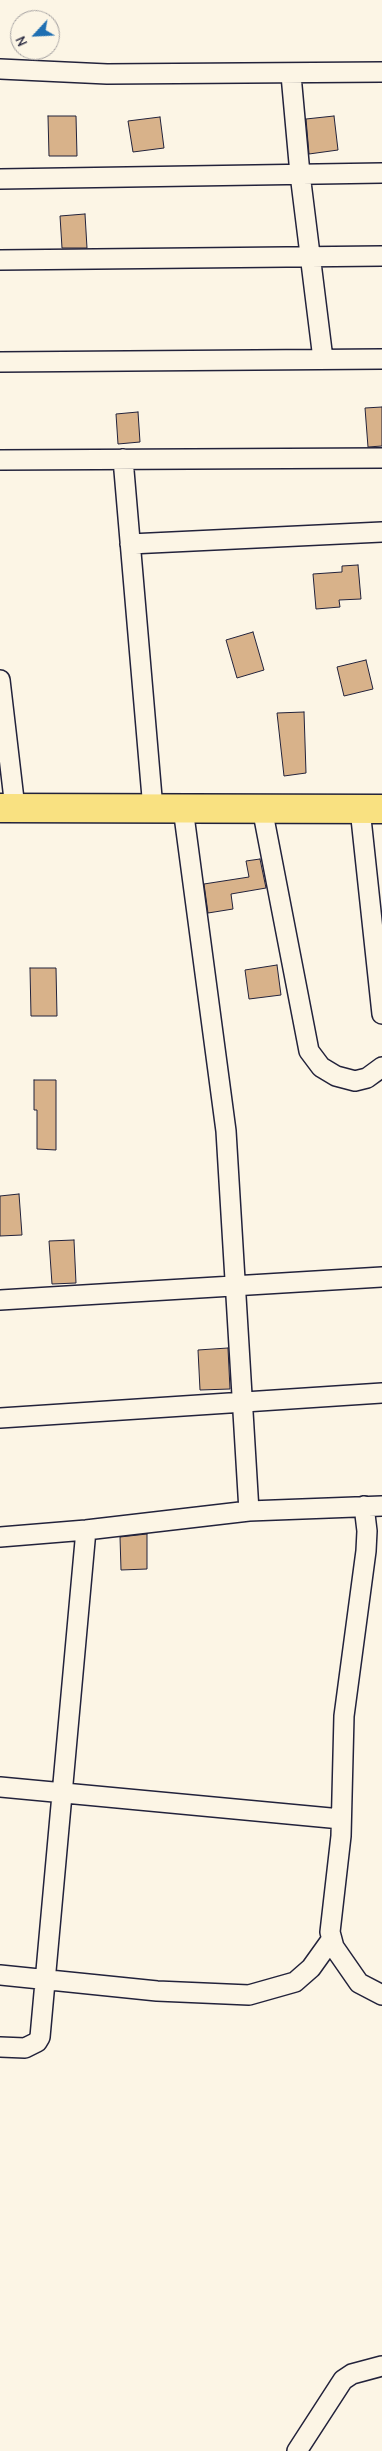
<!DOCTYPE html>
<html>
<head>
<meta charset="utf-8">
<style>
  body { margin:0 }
  #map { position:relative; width:382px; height:2451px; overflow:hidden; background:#fcf5e5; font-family:"Comic Neue",sans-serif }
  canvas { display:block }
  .north { position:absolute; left:10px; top:10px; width:50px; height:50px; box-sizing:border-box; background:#fcf5e5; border:1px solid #a5a1a1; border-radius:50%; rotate:245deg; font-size:14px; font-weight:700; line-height:20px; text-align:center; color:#22223b }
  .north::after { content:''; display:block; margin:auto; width:18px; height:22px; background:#1f6fb2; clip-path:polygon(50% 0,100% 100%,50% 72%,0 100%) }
</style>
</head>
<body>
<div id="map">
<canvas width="382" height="2451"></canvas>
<div class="north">N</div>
</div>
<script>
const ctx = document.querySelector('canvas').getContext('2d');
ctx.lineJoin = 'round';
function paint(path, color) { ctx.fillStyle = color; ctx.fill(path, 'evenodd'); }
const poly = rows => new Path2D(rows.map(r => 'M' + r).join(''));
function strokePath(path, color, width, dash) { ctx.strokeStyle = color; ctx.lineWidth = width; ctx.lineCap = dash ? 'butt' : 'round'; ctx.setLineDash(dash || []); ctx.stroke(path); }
const building = poly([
  [48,116,76,116,77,156,49,156,48,116],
  [334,116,338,150,309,154,306,119,334,116],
  [160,117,164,148,133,152,128,121,160,117],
  [85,214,87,248,62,248,60,216,85,214],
  [382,407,382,446,368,447,365,408,382,407],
  [138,412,140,442,118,444,116,414,138,412],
  [358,565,361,599,339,600,340,607,316,609,313,574,342,572,342,566,358,565],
  [253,632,264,670,237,678,226,640,253,632],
  [366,660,373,689,344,696,337,667,366,660],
  [304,712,306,773,284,776,277,713,304,712],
  [260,859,266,888,231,894,233,909,208,913,204,884,249,877,246,861,260,859],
  [277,965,281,995,249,999,245,970,277,965],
  [30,968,56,968,57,1016,31,1016,30,968],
  [34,1080,56,1080,56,1150,37,1149,37,1110,34,1110,34,1080],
  [19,1194,22,1235,0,1236,0,1196,19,1194],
  [74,1240,76,1283,52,1284,49,1241,74,1240],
  [228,1348,230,1389,200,1390,198,1350,228,1348],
  [147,1534,147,1569,121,1570,120,1537,147,1534]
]);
const street = poly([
  [0,69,107,74,382,72],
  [291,75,300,174,323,359],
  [0,179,382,173],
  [0,260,382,256],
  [0,362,382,359],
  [123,459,153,809],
  [0,460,382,458],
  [130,544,382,532],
  [0,680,15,808],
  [183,808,226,1131,249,1511],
  [262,808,309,1051,321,1067,336,1076,355,1081,367,1078,382,1067],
  [360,809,382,1014],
  [0,1300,382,1277],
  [0,1418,382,1393],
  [364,1506,367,1531,366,1551,344,1716,341,1836,330,1932,334,1947,359,1983,382,1995],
  [0,1537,86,1530,249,1511,382,1506],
  [0,1787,341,1819],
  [0,1975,157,1991,249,1995,295,1982,311,1968,331,1940],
  [0,2047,25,2048,37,2042,40,2037,86,1530],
  [297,2451,343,2380,352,2374,382,2366]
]);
const highway = poly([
  [0,808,382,809]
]);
paint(building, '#d8b28a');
strokePath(building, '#22223b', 1);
strokePath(street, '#22223b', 22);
strokePath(highway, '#22223b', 31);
strokePath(street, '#fcf5e5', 19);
strokePath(highway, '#f9e181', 28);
</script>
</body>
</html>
